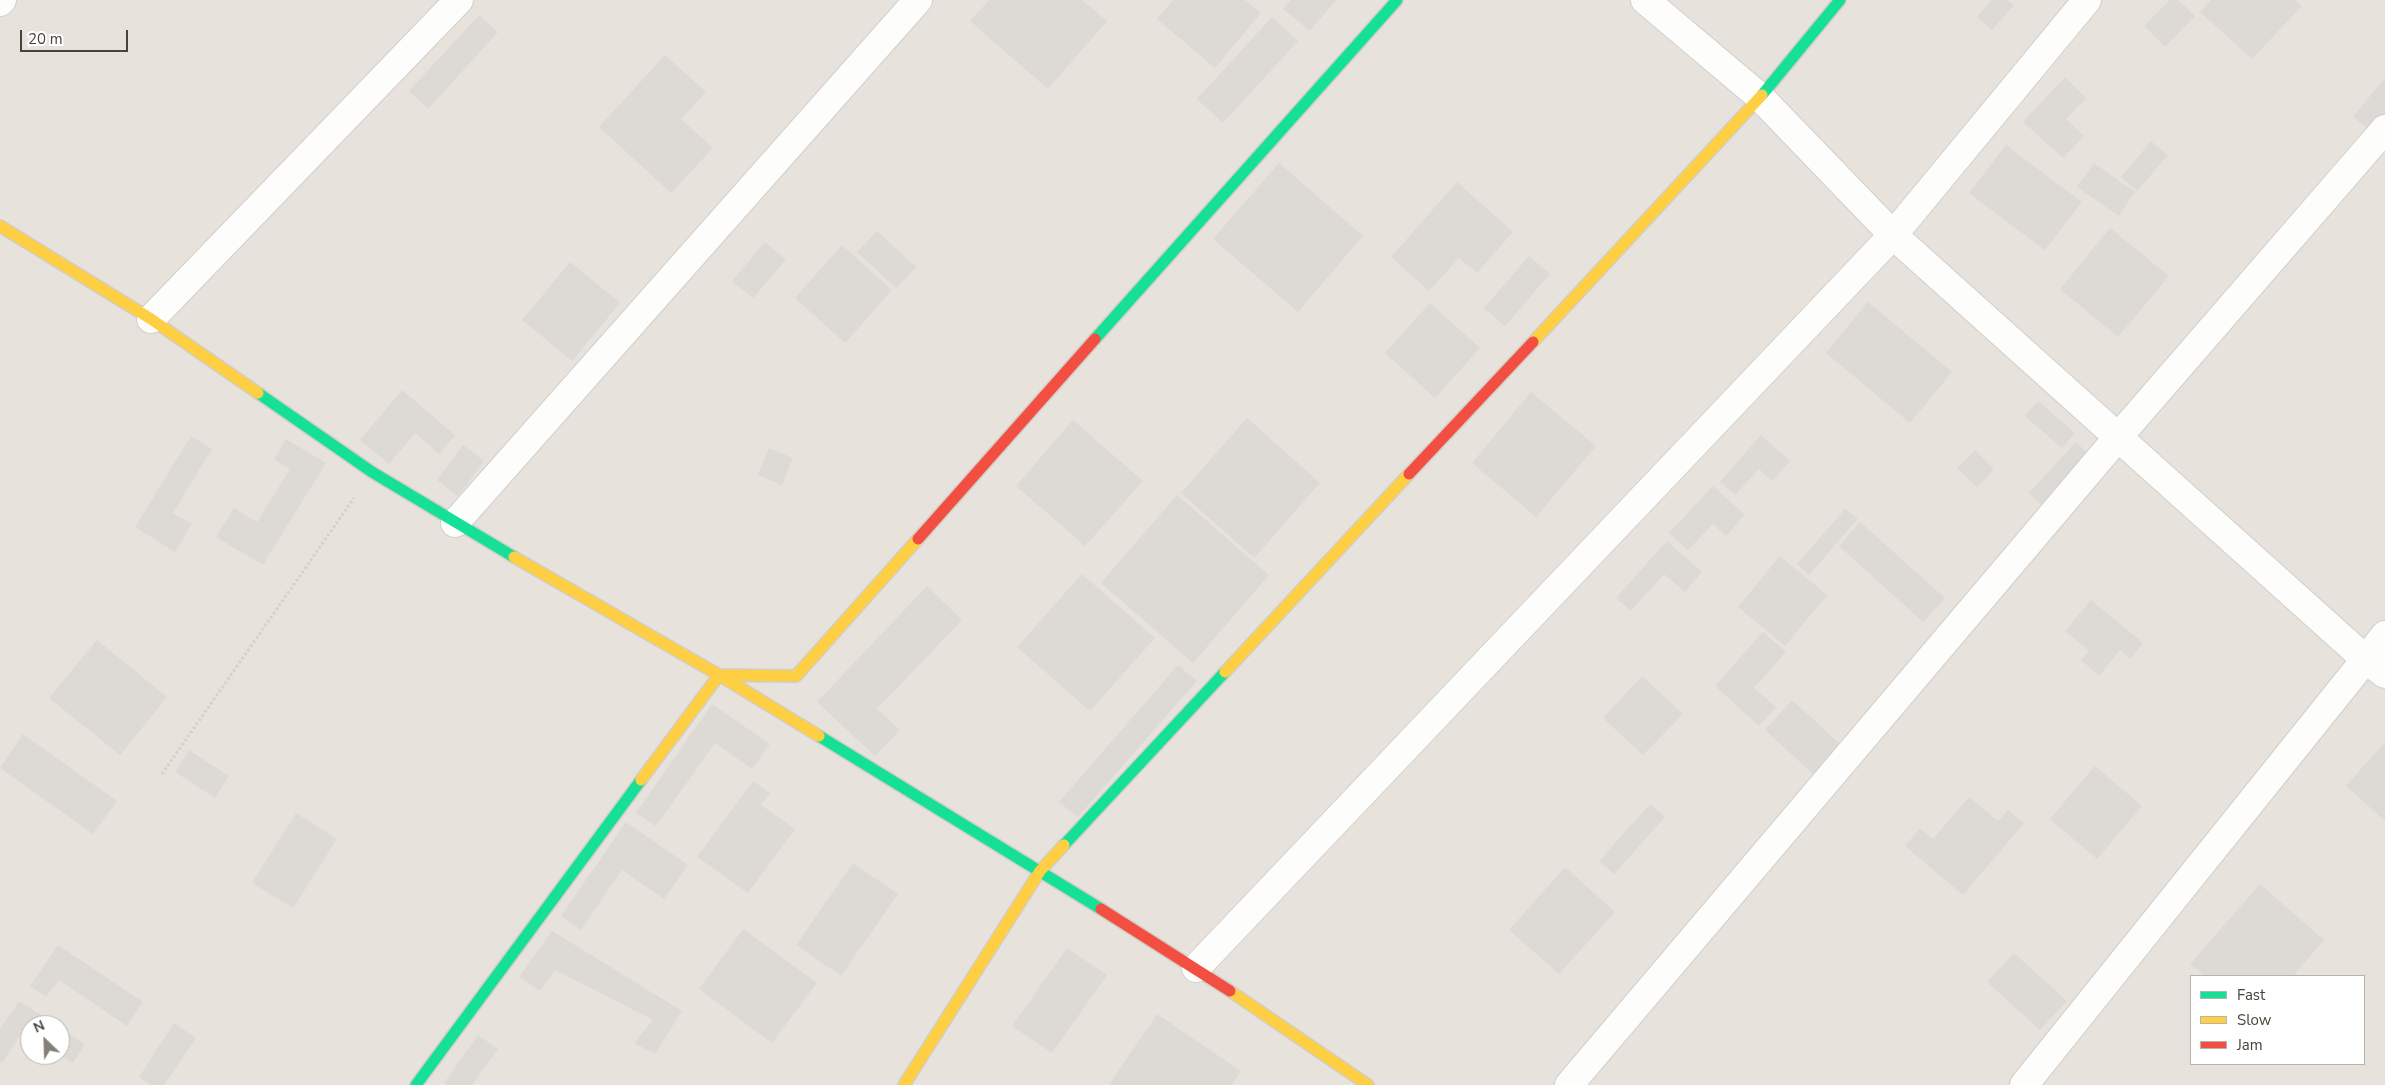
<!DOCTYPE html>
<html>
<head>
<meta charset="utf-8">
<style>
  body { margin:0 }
  #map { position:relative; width:2385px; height:1085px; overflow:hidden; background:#f3f1ee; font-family:"Nunito Sans",sans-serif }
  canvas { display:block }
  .legend { position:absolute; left:2190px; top:975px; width:175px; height:90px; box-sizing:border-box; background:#fff; border:1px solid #b6b4b0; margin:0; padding:6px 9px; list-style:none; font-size:15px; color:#49433a }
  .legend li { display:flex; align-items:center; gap:10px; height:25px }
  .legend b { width:25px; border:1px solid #b6b4b0 }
  .north { position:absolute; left:20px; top:1015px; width:50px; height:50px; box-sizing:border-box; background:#fff; border:1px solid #b6b4b0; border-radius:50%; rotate:336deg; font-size:14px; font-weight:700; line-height:20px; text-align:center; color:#49433a }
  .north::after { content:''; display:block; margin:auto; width:18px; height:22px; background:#848079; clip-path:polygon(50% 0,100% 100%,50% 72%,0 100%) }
  .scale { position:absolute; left:20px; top:30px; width:108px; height:22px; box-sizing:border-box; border:2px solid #49433a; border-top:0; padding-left:6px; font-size:15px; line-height:18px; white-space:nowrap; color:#49433a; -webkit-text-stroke:4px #fff; paint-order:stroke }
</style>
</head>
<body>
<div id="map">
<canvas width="2385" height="1085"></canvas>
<ul class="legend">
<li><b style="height:6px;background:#16e098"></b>Fast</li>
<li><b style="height:6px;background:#ffcf43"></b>Slow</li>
<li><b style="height:6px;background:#f24e42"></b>Jam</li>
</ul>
<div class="north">N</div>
<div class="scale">20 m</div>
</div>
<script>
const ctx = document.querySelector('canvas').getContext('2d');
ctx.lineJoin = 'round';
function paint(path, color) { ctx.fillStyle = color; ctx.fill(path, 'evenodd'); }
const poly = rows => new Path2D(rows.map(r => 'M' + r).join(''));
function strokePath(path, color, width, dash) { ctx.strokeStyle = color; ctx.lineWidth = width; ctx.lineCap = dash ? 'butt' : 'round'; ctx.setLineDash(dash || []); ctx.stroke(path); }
const residential = poly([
  [0,0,2385,0,2385,1085,0,1085],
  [2191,976,2364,976,2364,1064,2191,1064],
  [30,1025,60,1025,60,1055,30,1055]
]);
const building = poly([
  [989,0,1082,0,1107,21,1048,89,970,21],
  [1173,0,1245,0,1261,13,1215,68,1157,19],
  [1291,0,1336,0,1310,31,1283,9],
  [1992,0,2007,0,2014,5,1992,30,1977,17],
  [2170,0,2178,0,2195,16,2165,47,2144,26],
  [2211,0,2295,0,2302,6,2252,59,2200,12],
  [479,15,498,32,428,109,409,91],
  [1272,17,1298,41,1223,123,1197,99],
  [665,55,706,92,681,119,713,148,671,193,599,127],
  [2065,77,2086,98,2066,119,2084,136,2063,158,2023,122],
  [2385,78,2385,118,2373,133,2353,117],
  [2151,141,2168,155,2137,191,2121,177],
  [2006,145,2082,202,2045,250,1969,193],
  [1279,163,1363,236,1298,312,1213,239],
  [2094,163,2135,192,2119,216,2077,187],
  [1457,182,1513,232,1477,273,1459,258,1429,291,1391,257],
  [2110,228,2169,276,2118,337,2060,289],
  [877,231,916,267,896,288,857,252],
  [765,242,786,260,753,298,732,281],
  [842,245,892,290,845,343,795,298],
  [1529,256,1550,274,1505,326,1484,308],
  [570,262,620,303,572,361,522,320],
  [1868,302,1952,372,1910,423,1826,353],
  [1430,303,1480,348,1435,398,1385,353],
  [402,390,455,435,439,454,415,433,389,464,360,440],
  [1531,392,1596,446,1536,517,1472,463],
  [2038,401,2075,433,2062,448,2025,416],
  [1247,418,1320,483,1254,558,1181,493],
  [1073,420,1143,481,1085,546,1016,486],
  [1761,435,1790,461,1772,481,1759,469,1735,495,1720,482],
  [191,436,212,449,173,513,192,524,175,552,135,527],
  [286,439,326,463,263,565,216,537,234,508,257,522,290,469,274,459],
  [2076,442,2092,457,2045,508,2029,493],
  [463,445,484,461,458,496,437,480],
  [769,448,793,458,782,485,758,475],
  [1975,450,1994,469,1977,487,1957,468],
  [1713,486,1745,515,1726,536,1713,524,1688,550,1669,533],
  [1177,495,1269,575,1193,663,1101,583],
  [1845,509,1858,519,1809,575,1797,564],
  [1860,522,1945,598,1923,622,1839,546],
  [1667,541,1702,572,1685,592,1664,574,1631,611,1616,598],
  [1780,556,1827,595,1785,646,1738,607],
  [1082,574,1155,638,1090,711,1017,647],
  [927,586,962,620,877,709,900,730,875,756,817,702],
  [2091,600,2143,643,2130,659,2120,650,2099,676,2081,660,2089,651,2065,631],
  [1763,632,1786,652,1754,688,1776,707,1759,726,1715,686],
  [97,640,167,697,120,755,49,698],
  [1178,665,1197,681,1078,817,1059,802],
  [1642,676,1683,714,1643,755,1603,718],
  [1792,700,1840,744,1813,774,1765,730],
  [712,704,770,744,752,769,715,743,656,826,636,813],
  [23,734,117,801,93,834,0,768],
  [2385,742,2385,821,2346,786],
  [189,750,229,776,215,798,175,772],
  [2095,766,2142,806,2097,859,2050,819],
  [753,781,770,793,761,805,795,829,748,893,697,857],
  [1969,797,1998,821,2008,810,2024,823,1963,895,1905,846,1920,828,1933,839],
  [1650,804,1665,817,1614,874,1599,861],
  [296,813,337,839,293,908,252,883],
  [626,822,688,865,664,899,622,870,581,930,561,916],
  [853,863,898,894,841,976,796,945],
  [1565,867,1615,912,1559,974,1509,930],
  [2260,884,2324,940,2293,976,2205,976,2190,964],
  [743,929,817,983,772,1043,699,989],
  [552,931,682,1011,655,1054,634,1043,653,1020,555,970,540,991,519,977],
  [58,945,143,1002,127,1026,59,980,46,997,30,986],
  [1067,948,1107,975,1052,1053,1012,1026],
  [2014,953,2067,1001,2040,1030,1987,982],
  [19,1001,56,1025,30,1025,30,1036,23,1031,2,1063,0,1061,0,1029],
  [1157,1014,1241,1071,1232,1085,1109,1085],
  [174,1023,196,1038,164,1085,150,1085,139,1077],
  [60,1028,85,1044,73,1063,60,1055],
  [478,1035,498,1049,472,1085,447,1085,444,1083]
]);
const path = poly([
  [162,774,354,498]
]);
const street = poly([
  [1645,0,1760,97,1893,235,2364,658,2385,674],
  [0,2,2,0],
  [151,319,459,0],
  [455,523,918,0],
  [1196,968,1893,235,2087,0],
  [1569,1085,2119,436,2385,129],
  [2024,1085,2385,635]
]);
const fast = poly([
  [1762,95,1840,0],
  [1095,339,1397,0],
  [258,393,372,472,514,557],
  [819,736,1101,909],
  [1064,845,1225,672],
  [416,1085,641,780]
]);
const slow = poly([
  [0,226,151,319,258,393],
  [1533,342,1762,95],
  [514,557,719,675,819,736],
  [1225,672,1409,474],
  [641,780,719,675,796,676,918,539],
  [1230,991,1368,1085],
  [904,1085,1040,871,1064,845]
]);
const jam = poly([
  [1409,474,1533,342],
  [918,539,1095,339],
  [1101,909,1230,991]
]);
paint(residential, '#e7e3dc');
paint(building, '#dddad6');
strokePath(street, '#d1cfcc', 30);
strokePath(fast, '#d2cec5', 14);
strokePath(slow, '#d2cec5', 14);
strokePath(jam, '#d2cec5', 14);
strokePath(path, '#d3d1cc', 3, [2.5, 2.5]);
strokePath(street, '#fdfdfc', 28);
strokePath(fast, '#16e098', 11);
strokePath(slow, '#ffcf43', 11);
strokePath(jam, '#f24e42', 11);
</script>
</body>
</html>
